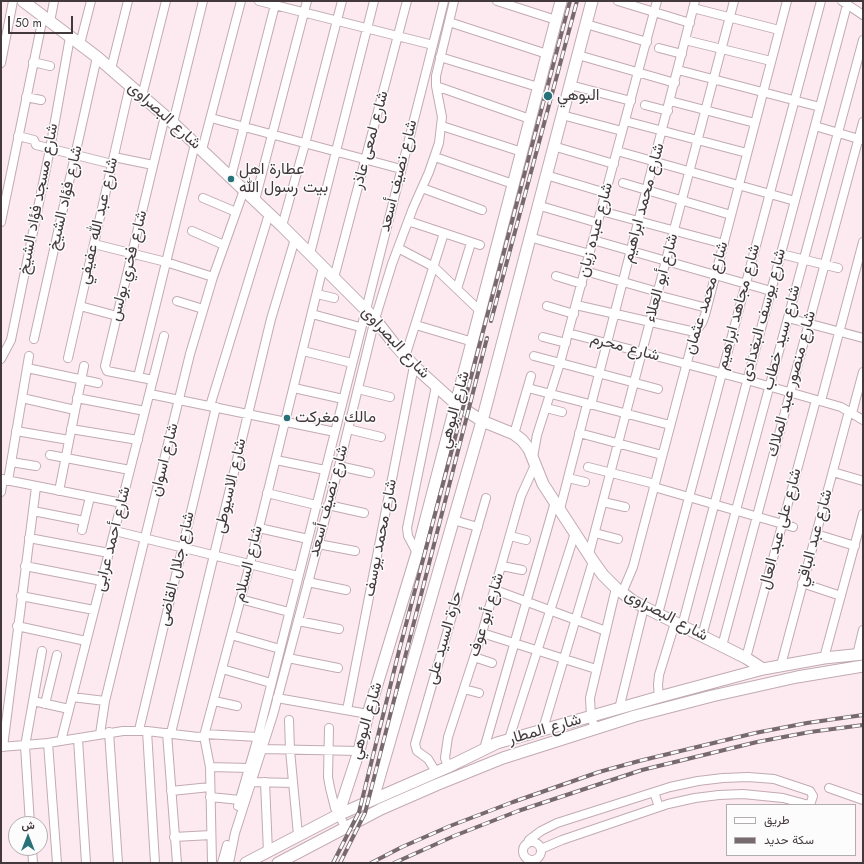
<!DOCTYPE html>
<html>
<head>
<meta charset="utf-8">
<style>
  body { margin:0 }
  #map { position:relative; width:864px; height:864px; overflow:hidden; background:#fde9f0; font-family:Jost,Vazirmatn,sans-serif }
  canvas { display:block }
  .frame { position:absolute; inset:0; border:2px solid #43393c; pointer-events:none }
  .legend { position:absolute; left:726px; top:804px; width:130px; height:52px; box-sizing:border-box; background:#fcfcfc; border:1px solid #b2aeaf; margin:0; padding:5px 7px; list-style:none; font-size:12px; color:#43393c }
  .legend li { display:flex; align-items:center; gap:8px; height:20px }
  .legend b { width:20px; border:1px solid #b2aeaf }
  .north { position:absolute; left:8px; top:816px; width:40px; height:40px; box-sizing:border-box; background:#fcfcfc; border:1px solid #b2aeaf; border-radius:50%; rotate:0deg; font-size:11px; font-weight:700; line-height:16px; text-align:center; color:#43393c }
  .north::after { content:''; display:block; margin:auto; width:14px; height:18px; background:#287179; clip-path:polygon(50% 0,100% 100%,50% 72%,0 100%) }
  .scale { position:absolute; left:8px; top:16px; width:65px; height:18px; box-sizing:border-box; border:2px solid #43393c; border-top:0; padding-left:5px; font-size:12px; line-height:14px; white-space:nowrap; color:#43393c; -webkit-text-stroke:3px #fcfcfc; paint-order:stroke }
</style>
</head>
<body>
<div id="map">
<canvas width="864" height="864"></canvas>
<div class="frame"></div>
<ul class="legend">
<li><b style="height:5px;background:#fff"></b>طريق</li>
<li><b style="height:5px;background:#776a6e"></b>سكة حديد</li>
</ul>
<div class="north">ش</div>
<div class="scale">50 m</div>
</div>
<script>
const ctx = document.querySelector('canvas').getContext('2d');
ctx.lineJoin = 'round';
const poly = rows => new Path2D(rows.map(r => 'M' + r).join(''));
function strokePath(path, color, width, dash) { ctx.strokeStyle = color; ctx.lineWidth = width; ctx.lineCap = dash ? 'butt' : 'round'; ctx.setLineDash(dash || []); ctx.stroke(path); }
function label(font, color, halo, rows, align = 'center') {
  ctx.font = font + ' Jost,Vazirmatn,sans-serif'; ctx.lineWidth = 3; ctx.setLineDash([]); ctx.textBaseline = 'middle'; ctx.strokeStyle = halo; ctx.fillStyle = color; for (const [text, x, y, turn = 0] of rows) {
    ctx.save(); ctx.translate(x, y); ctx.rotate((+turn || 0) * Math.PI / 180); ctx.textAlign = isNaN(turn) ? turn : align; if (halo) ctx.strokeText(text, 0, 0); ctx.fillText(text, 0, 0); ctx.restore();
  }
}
const street = poly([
  [259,1,433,45],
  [497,1,556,20],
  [618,1,690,23],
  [842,1,863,15],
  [693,8,779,30],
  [50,22,54,1],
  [449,22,547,54],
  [586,24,647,42],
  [685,40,771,61],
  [80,44,91,1],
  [659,48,682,54],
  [578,55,675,83],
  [440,57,538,87],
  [33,62,50,66],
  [1,63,13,1],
  [111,69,128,1],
  [678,70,820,107],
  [570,85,631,101],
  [436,86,530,119],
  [142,96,166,1],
  [26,97,41,100],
  [670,101,755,123],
  [645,105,668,111],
  [562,115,622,131],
  [211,118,401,169],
  [625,121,747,153],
  [173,123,203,1],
  [442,126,522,152],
  [815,126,862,140],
  [18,136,34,140,36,145,112,164],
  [553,146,614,164],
  [202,150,241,1],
  [617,151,795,201],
  [114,157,153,165],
  [435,157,513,184],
  [546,175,606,193],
  [231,177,276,1],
  [623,183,731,215],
  [422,188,482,210],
  [203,198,236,212],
  [255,200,307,1],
  [537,205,598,223],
  [601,211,724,244],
  [408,221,480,245],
  [1,222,43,17],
  [282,226,305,144,342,1],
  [192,231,224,245],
  [529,237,590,254],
  [593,240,771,291],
  [94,244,166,262,213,277],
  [398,248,434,267,480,311],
  [310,254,374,1],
  [781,254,838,268],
  [585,271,658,292],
  [556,276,582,284],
  [334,278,407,1],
  [457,289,471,243],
  [317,294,334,298],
  [657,295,707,308],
  [177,301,203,309],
  [576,305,695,332],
  [80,306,117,316],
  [547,306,574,314],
  [312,314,360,327],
  [788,318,863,338],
  [416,325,473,342],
  [568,333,747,380,841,407,863,420],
  [543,337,566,343],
  [34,339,97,57],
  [303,351,352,363],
  [534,356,658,389],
  [405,357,444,233],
  [68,358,130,85],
  [1,359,11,340,50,149,70,37],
  [27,368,98,383],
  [138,377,195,144],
  [153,380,107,371,105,366,165,116],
  [294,388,343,399],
  [528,388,670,425],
  [358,389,390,397],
  [150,394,335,432],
  [22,398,75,410],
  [77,398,145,411],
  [821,401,863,242],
  [591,405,695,1],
  [210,406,269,214],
  [546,408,562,412],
  [852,413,863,372],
  [71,429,138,440],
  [348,429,381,437],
  [16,431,69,440],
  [579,433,662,455],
  [514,434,531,376],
  [50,455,130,470],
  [533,457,537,435,560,363,657,1],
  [276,460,325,470],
  [11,462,36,466],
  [339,466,370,473],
  [588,467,655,484],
  [833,472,863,481],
  [568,478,585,482],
  [1,479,122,503],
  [8,481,29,356],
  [654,487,793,527],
  [59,491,84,366],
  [1,492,3,479],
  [267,493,316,505],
  [603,502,625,507],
  [328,505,364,513],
  [560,509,587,404],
  [33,511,84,521],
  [453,520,478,527],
  [259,528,308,539],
  [82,530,90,497],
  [115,531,298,576],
  [595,533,618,539],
  [816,534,855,546],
  [510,536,526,540],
  [29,538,109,553],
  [318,544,355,551],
  [417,553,408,536,407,528,436,386],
  [589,554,734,1],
  [25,566,102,581],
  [502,566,522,570],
  [308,582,346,590],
  [802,583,841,596],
  [495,590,606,631],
  [622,593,633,567,695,332,702,323,705,315,787,1],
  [21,596,94,610],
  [240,599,289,612],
  [658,614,821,1],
  [298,621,339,629],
  [17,626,86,641],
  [682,626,847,5],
  [482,633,596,669],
  [231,635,280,649],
  [702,636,863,40],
  [722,646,863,122],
  [857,655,863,630],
  [474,657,492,663],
  [288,658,338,668],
  [746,658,816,400],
  [824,658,863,514],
  [781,665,849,411],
  [222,669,271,683],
  [464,689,479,693],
  [72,697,105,701],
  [659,697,658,685,659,675,675,623],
  [277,698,368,714],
  [33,701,69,709],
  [214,701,237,706],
  [45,704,57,655],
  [619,709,644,607],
  [347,710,414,366],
  [289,720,290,750,298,835],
  [329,728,328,777,330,788,335,808,346,828],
  [595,728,591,717,590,698,616,588],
  [543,729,593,561],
  [139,730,216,407],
  [147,731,155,863],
  [109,732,118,863],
  [167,733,177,863],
  [171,733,271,319,295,239],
  [100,734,105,701,190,354,213,277,244,190],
  [205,734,258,737],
  [78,739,86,863],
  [509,739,575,533],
  [61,741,164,336],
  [48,743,57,863],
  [1,747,48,743,123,731,147,731,198,737,204,736],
  [3,747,36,487],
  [262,749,359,751],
  [484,749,555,502],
  [210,767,249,768],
  [448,767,445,758,448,737,482,633,521,496,535,465],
  [436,772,428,759,417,751,415,744,486,498],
  [251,782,293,783],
  [265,782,268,852],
  [829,788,863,800],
  [171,791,210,787],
  [654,792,659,807],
  [210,797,240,800],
  [238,806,258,737,444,1],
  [30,824,25,746,42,651],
  [174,837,211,835],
  '523 851a9 9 0 1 1 18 0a9 9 0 1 1-18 0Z',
  [527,844,529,840,541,831,557,823,670,787,698,781,723,778,748,777,774,779,810,791,813,796,810,805],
  [32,848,33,863],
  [541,849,562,840,668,804,695,798,719,795,743,794,783,798,809,805],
  [212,863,210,767,204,736,250,564,323,267],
  [222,863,227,845],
  [229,863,235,833,273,715,339,466,375,319,392,264,413,208,429,172,439,143,442,117,436,86,436,76,454,1]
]);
const secondary = poly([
  [23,1,97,57,173,123,282,226,375,319,395,345,414,366,456,404,482,421,514,434,522,440,529,449,543,484,593,561,603,575,616,588,633,601,644,607,746,658,763,669],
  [373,799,482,421,592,1],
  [338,815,359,751,368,714,417,553,561,1],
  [246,863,338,815,448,767,497,743,659,697,763,669,824,658,863,654],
  [278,863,381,809,436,785,503,758,635,716,712,696,797,677,863,666]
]);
const rail = poly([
  [491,321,577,1],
  [333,863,359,812,399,651,545,96,570,1],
  [340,863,365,813,487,338],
  [371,863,402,847,450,826,513,802,599,772,639,761,755,733,807,723,863,715],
  [394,863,454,836,518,811,642,770,757,742,810,732,863,725]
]);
const markers = [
  [548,96,5,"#287179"],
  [231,179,4,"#287179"],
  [287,418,4,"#287179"]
];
const poiNames = [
  ["البوهي",557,96],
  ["عطارة اهل",239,170],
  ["بيت رسول الله",239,188],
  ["مالك مغركت",295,418]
];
const streetNames = [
  ["شارع البصراوى",164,116,42],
  ["شارع لمعى عاذر",371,140,-75],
  ["شارع نصيف أسعد",399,176,-76],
  ["شارع فؤاد الشيخ",66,198,-77],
  ["شارع مسجد فؤاد الشيخ",39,199,-79],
  ["شارع محمد ابراهيم",644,203,-75],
  ["شارع عبد الله عفيفي",99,221,-77],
  ["شارع عبده زيان",596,230,-75],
  ["شارع فخري بولس",129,266,-76],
  ["شارع أبو العلاء",662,278,-75],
  ["شارع محمد عثمان",707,298,-73],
  ["شارع مجاهد ابراهيم",739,307,-75],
  ["شارع يوسف البغدادى",764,315,-75],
  ["شارع سيد خطاب",782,338,-75],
  ["شارع البصراوى",395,343,47],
  ["شارع محرم",625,348,15],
  ["شارع منصور عبد الملاك",792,384,-75],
  ["شارع البوهي",455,410,-75],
  ["شارع اسوان",165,460,-76],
  ["شارع الاسيوطى",231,486,-77],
  ["شارع نصيف أسعد",329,501,-75],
  ["شارع على عبد العال",781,529,-75],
  ["شارع محمد يوسف",381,538,-79],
  ["شارع عبد الباقي",815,538,-75],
  ["شارع أحمد عرابى",113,539,-76],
  ["شارع السلام",249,564,-76],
  ["شارع جلال القاضى",177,569,-77],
  ["شارع أبو عوف",487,615,-73],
  ["شارع البصراوى",666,616,28],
  ["حارة السيد على",445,638,-74],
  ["شارع البوهي",367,721,-74],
  ["شارع المطار",545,730,-16]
];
strokePath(street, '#c2abb3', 10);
strokePath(secondary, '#c2abb3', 13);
strokePath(street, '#fff', 8);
strokePath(secondary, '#fff', 11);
strokePath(rail, '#776a6e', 4);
strokePath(rail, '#fcfcfc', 2.5, [8]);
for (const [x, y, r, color] of markers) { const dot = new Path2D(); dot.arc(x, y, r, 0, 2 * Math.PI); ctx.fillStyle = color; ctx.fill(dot); strokePath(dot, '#fcfcfc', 1.5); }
label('16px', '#43393c', '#fcfcfc', poiNames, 'left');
label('16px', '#43393c', '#fcfcfc', streetNames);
</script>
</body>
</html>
